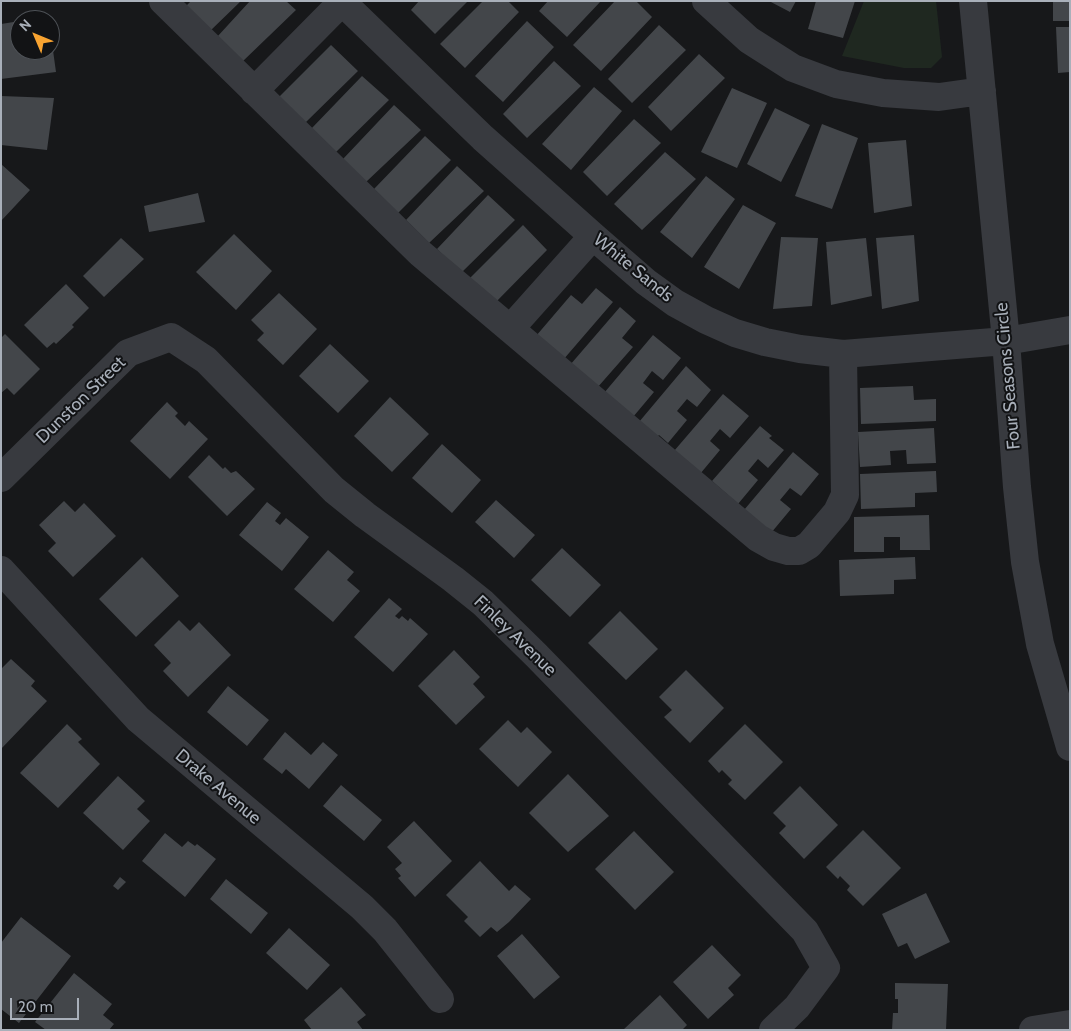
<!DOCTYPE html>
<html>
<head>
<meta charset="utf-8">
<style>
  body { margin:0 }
  #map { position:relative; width:1071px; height:1031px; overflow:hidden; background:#17181a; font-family:Cabin,sans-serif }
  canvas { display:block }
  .frame { position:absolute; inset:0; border:2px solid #a9b0ba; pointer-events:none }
  .north { position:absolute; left:10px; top:10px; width:50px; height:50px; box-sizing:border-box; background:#121315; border:1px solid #4e5257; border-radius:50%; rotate:315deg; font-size:14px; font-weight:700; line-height:20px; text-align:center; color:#a9b0ba }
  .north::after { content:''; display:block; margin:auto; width:18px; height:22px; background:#f8a331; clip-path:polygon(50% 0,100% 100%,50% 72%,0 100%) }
  .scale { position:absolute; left:10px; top:998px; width:69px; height:22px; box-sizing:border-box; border:2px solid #a9b0ba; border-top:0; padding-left:6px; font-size:15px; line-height:18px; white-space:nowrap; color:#a9b0ba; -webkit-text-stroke:4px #121315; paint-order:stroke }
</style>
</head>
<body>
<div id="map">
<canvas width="1071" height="1031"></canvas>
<div class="frame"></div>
<div class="north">N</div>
<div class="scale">20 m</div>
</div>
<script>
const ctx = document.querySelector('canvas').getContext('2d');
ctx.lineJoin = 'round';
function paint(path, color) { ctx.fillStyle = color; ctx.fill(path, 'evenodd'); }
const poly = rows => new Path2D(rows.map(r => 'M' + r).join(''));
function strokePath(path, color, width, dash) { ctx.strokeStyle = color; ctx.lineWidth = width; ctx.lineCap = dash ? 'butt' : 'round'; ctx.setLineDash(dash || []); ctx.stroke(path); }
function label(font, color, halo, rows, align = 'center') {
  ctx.font = font + ' Cabin,sans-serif'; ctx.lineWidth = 4; ctx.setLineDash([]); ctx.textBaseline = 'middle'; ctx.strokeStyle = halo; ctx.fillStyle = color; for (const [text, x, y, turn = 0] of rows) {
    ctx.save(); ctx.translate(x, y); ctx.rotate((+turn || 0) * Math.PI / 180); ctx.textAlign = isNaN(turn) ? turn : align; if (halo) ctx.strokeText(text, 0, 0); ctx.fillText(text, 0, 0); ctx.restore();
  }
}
const green = poly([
  [864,1,936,1,942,57,931,68,904,68,842,56]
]);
const building = poly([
  [191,1,241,1,210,31,185,7],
  [250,1,286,1,296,10,242,62,217,37],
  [419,1,468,1,435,34,411,10],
  [483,1,508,1,519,12,465,68,440,44],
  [548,1,601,1,567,37,539,11],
  [615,1,636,1,652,17,601,71,573,45],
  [769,1,796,1,790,12],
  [816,1,855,1,843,38,808,29],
  [1053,1,1070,1,1070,21,1053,21],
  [20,21,20,50,50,50,51,36,56,72,1,79,1,24],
  [527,21,554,47,503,102,475,76],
  [659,25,686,50,632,103,608,79],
  [1056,27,1070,27,1070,72,1058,73],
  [331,45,358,71,305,123,279,97],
  [699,54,725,78,671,131,648,107],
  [554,61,581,86,527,138,503,114],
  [362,76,389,100,335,153,311,129],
  [594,87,622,111,571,170,542,144],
  [732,88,767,103,737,168,701,152],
  [1,96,54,98,47,150,1,145],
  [394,105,421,130,366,182,343,159],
  [775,108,810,125,781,182,747,164],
  [634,119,661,143,607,196,583,172],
  [822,124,858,138,832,209,795,196],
  [425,136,451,160,398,213,374,189],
  [906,140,912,206,874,213,868,143],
  [665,152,696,179,642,230,614,204],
  [1,164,30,190,1,221],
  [457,166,484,191,429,243,406,220],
  [706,176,735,199,692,258,660,232],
  [198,193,205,222,149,232,144,206],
  [488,195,515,220,461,273,437,249],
  [743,205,776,223,739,289,704,267],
  [523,225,547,250,495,303,470,278],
  [234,234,272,271,236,310,196,272],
  [914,235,919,301,882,309,876,238],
  [781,237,818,238,812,306,773,309],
  [121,238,144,259,104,297,83,276],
  [866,238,872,296,831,305,826,242],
  [66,284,89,308,72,325,74,327,56,344,54,342,47,348,24,325],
  [596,288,613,302,563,360,536,336,571,295,582,304],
  [279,293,317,329,283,365,257,340,264,333,251,320],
  [620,307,636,321,622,338,633,347,597,388,570,365],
  [5,334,40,369,14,395,7,388,1,393,1,338],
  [653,335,681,358,663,380,652,371,643,383,654,392,633,417,604,393],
  [330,344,369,381,338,413,299,376],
  [686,366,711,390,697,407,687,399,677,411,687,420,668,443,659,435,657,437,639,422],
  [913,386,914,400,936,399,936,421,861,424,860,388],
  [723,394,749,416,730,438,720,429,710,441,720,450,700,474,674,451],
  [390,397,429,434,392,472,354,436],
  [167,402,178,413,175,416,185,426,189,421,208,439,170,479,130,441],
  [760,426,772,436,769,438,784,450,768,468,758,459,748,471,758,480,738,504,712,481],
  [934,428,936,463,907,464,906,450,890,451,891,465,860,467,858,432],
  [442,444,481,480,452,513,412,478],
  [793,452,819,474,801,496,790,488,780,500,791,509,771,533,744,510],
  [209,455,223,469,225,467,231,473,236,471,255,489,227,516,188,477],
  [936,471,937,492,915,493,915,507,861,509,860,474],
  [496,500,535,535,514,558,475,522],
  [64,501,75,512,84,503,116,536,73,577,48,551,56,543,39,525],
  [267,502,281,513,275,521,280,525,286,518,309,537,282,571,239,535],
  [929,515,930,550,900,550,900,537,884,537,884,552,854,552,854,517],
  [562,548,601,585,570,617,531,580],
  [328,550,354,572,347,580,360,591,333,622,294,589],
  [142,557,179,596,136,637,99,599],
  [915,557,916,579,894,580,894,594,840,596,839,560],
  [389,598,402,609,395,616,399,619,402,616,408,621,410,618,428,634,393,672,354,637],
  [620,611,658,649,626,680,588,643],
  [179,620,190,631,199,622,231,655,188,697,163,671,171,663,154,645],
  [454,650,480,677,473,684,485,697,456,725,418,686],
  [11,659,35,681,31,686,47,701,1,749,1,669],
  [686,670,724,708,690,743,664,717,672,710,659,697],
  [228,686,269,720,247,746,207,712],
  [508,720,521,733,527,727,552,752,518,787,479,749],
  [67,724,82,739,78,742,100,764,58,808,20,773],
  [745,724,783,762,745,800,728,784,732,780,722,770,719,773,708,761],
  [285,732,311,755,323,742,338,755,309,789,286,769,282,774,263,759],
  [568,774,609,816,568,852,529,813],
  [118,776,145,801,137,809,150,821,123,850,83,813],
  [341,785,382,820,364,841,323,806],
  [800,786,838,825,804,859,779,833,786,826,773,813],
  [414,821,452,861,415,897,398,878,401,876,395,869,402,863,387,847],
  [863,830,901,868,863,906,847,890,850,886,840,876,838,879,826,867],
  [634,831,674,872,635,910,595,869],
  [165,833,182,847,188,841,195,846,197,844,216,859,185,897,142,861],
  [480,861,509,891,515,885,531,899,509,922,497,932,491,927,480,937,464,921,468,917,446,895],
  [120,877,126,882,118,890,113,886],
  [226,879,268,913,251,934,210,899],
  [926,893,950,942,915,959,907,943,898,947,882,914],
  [21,917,71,956,19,1023,1,1009,1,943],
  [289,928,330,965,307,990,266,953],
  [522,934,560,977,534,999,497,956],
  [712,945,741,975,728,988,734,995,708,1019,673,982],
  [74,973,112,1004,103,1015,114,1024,109,1030,46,1030,35,1022],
  [895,983,948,984,946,1030,892,1030,893,1013,898,1013,898,999,895,999],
  [341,987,366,1015,357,1022,363,1030,312,1030,304,1020],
  [660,995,687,1025,682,1030,623,1030]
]);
const minor = poly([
  [163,1,420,253,758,538,774,547,788,551,799,551,809,545,837,512,845,495,843,354],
  [341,1,483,138,593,236,646,282,675,303,706,320,735,333,765,342,800,349,843,354,1006,341,1070,330],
  [706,1,749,40,793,68,836,84,883,93,939,97,982,91],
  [973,1,1006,341,1017,487,1025,562,1040,644,1070,747],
  [254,91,342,2],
  [510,329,593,236],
  [1,478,128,353,171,337,206,360,334,490,365,515,453,579,483,603,536,655,805,931,826,968,797,1007,773,1030],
  [1,570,138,719,362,907,385,930,440,999],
  [1033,1030,1070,1024]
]);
const streetNames = [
  ["White Sands",633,268,39],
  ["Four Seasons Circle",1008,376,-95],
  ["Dunston Street",81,400,-44],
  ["Finley Avenue",515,636,44],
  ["Drake Avenue",218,787,40]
];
paint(green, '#1f2820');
paint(building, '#43464a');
strokePath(minor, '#383a3f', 28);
label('18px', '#a9b0ba', '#121315', streetNames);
</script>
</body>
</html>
